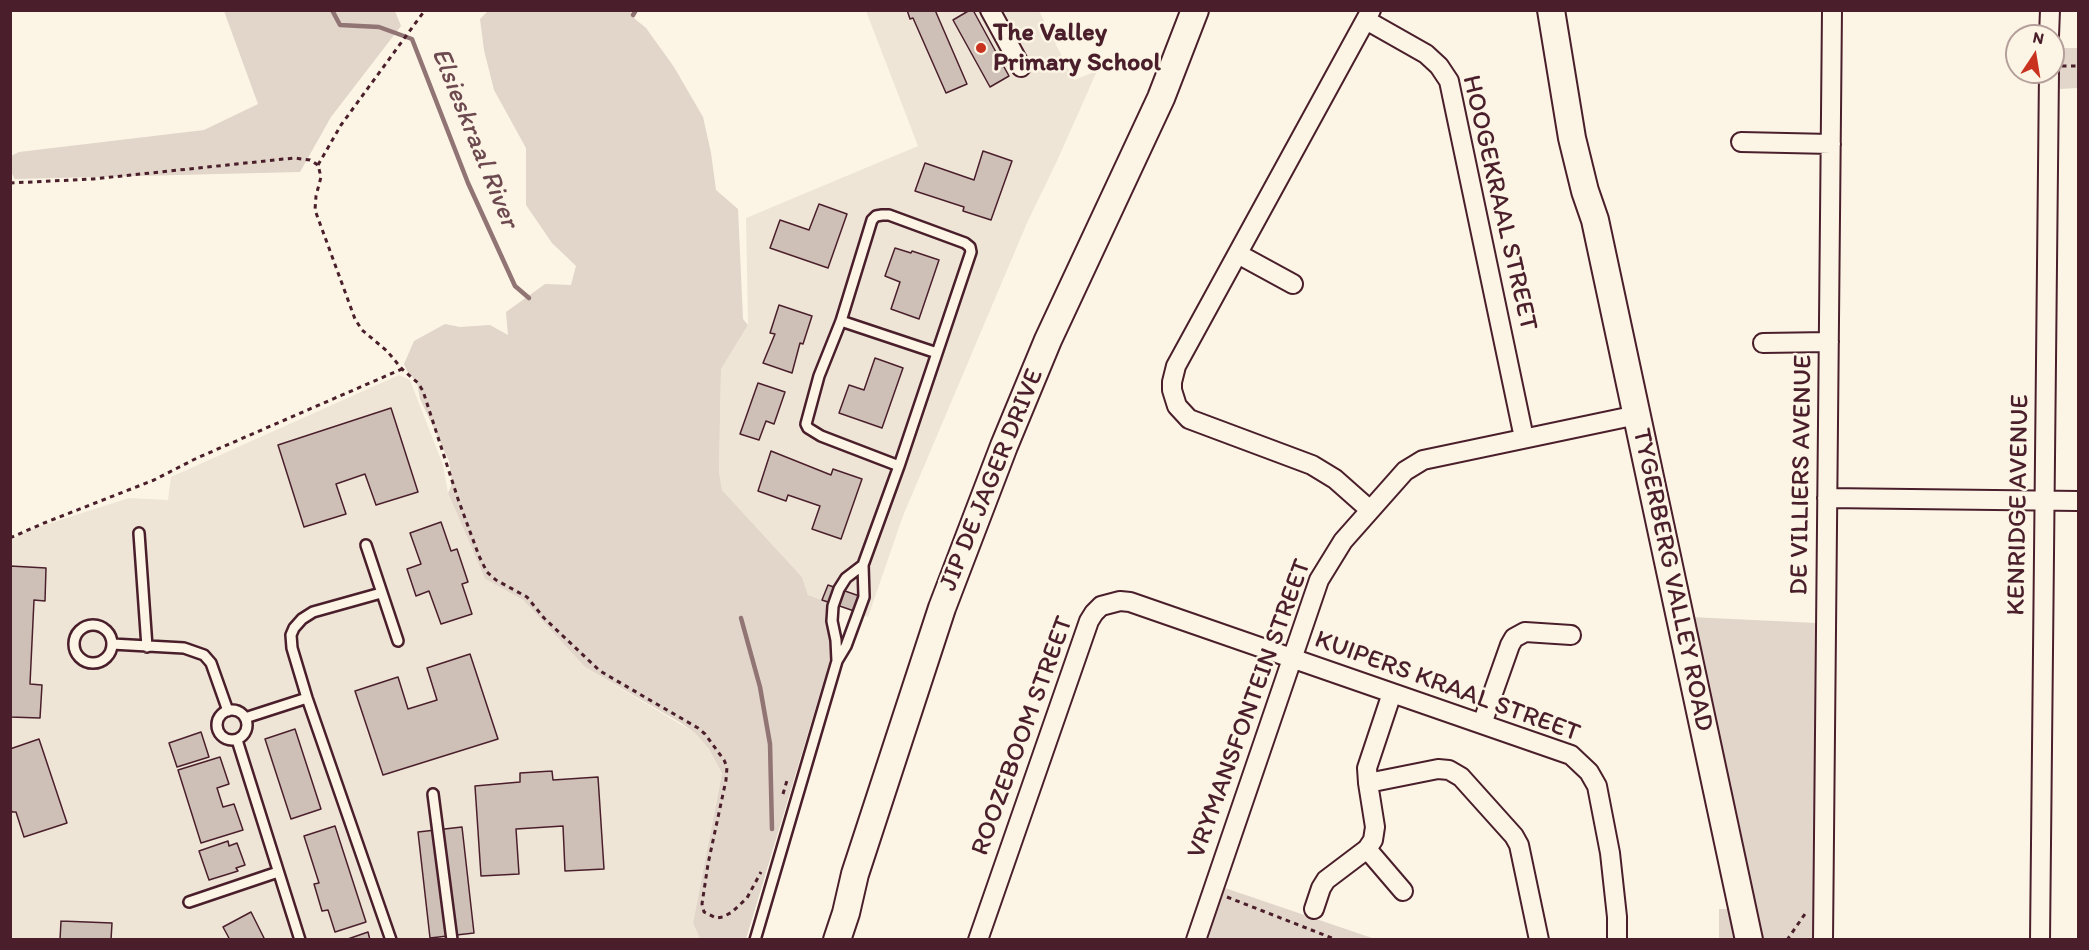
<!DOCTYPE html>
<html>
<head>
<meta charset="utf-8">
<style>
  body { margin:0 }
  #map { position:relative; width:2089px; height:950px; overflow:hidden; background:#fcf5e5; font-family:Itim,sans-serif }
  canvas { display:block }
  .frame { position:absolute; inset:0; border:12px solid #4a1f2b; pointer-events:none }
  .north { position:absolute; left:2005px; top:24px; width:60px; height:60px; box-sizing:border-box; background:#fcf5e5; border:2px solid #b59f9b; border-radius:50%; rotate:12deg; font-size:16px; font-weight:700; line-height:24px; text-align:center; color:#4a1f2b }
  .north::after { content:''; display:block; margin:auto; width:21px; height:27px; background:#c8321e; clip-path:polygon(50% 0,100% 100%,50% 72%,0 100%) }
</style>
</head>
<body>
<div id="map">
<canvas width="2089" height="950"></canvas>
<div class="frame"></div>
<div class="north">N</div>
</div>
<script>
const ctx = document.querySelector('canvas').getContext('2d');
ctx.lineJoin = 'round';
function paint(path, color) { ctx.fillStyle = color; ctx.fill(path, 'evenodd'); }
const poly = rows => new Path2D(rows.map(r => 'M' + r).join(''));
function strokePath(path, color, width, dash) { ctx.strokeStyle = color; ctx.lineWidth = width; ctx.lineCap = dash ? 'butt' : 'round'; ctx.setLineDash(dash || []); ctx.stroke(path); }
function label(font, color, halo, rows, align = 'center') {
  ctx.font = font + ' Itim,sans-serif'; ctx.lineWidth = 5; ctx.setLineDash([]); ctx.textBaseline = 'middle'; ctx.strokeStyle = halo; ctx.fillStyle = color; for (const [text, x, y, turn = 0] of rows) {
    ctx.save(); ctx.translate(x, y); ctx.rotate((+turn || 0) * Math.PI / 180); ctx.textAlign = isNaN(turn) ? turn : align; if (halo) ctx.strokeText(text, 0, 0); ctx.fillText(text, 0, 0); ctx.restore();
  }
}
const built = poly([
  [866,11,1039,11,1074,80,1097,71,1057,161,1027,223,903,516,868,617,808,595,802,577,722,490,719,472,721,369,748,325,746,218,918,146],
  [399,375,410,380,443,465,448,493,485,579,523,600,585,667,695,733,709,749,722,772,693,923,700,939,11,940,11,540,29,530,129,498,168,500,171,477]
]);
const green = poly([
  [224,11,395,11,401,26,331,117,300,172,15,179,11,172,11,156,19,152,204,130,258,104],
  [488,11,630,11,635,19,646,28,674,67,703,117,711,153,716,190,738,209,743,319,748,325,721,369,719,472,722,490,802,577,808,595,827,602,825,621,832,639,833,650,746,939,700,939,693,923,722,773,709,749,695,733,681,723,585,667,523,600,485,579,448,493,452,484,449,461,420,399,417,383,407,371,404,364,414,341,445,324,460,327,490,325,508,335,506,312,545,284,571,285,576,266,552,243,526,205,526,148,494,90,484,50,480,19],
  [2059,48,2078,48,2078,88,2059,89],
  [1690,617,1817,623,1813,939,1757,939],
  [1222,887,1375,939,1204,940],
  [1719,909,1731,909,1738,939,1719,940]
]);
const stream = poly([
  [332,10,340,25,379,27,412,39,468,183,515,286,529,298],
  [633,15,636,10],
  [741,618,760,687,770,744,772,829]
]);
const building = poly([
  [907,10,935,10,967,84,946,93,913,18,910,19,907,10],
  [970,10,973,10,1009,76,990,87,953,20,970,10],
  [983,151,1012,161,991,220,963,211,964,207,915,191,925,163,974,180,983,151],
  [819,204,847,214,828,268,770,248,780,220,809,230,819,204],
  [895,248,911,253,912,251,939,260,919,319,891,309,900,282,885,276,895,248],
  [779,305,812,316,803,344,800,343,792,373,763,363,775,334,770,333,779,305],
  [875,358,903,368,882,428,839,413,849,385,864,390,875,358],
  [758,383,785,392,774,424,766,421,759,440,740,434,758,383],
  [391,408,418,492,376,505,365,474,336,484,346,514,304,527,278,445,391,408],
  [771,451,831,475,833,469,862,479,841,539,812,529,820,506,788,495,786,501,758,491,771,451],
  [441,522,451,551,457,549,468,582,462,584,472,614,441,624,429,591,416,596,407,569,421,564,410,533,441,522],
  [10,566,46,568,45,601,34,600,30,684,42,685,40,718,10,717,10,566],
  [828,585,865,598,860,613,822,600,828,585],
  [470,654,498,739,383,775,355,691,398,677,408,709,437,700,427,668,470,654],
  [295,729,321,809,291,819,265,739,295,729],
  [201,732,209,757,177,767,169,743,201,732],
  [39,739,67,823,24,837,16,812,12,812,10,807,10,749,39,739],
  [220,757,229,784,217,788,223,807,234,804,243,830,201,843,178,770,220,757],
  [552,771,553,780,598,777,604,869,565,871,563,826,516,829,519,874,481,876,475,786,520,782,520,773,552,771],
  [335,826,366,922,335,932,328,910,322,911,314,884,319,883,304,836,335,826],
  [462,827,474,933,430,938,418,832,462,827],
  [228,841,229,846,237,843,245,865,236,868,238,871,209,880,199,851,228,841],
  [251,912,265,940,230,940,223,927,251,912],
  [61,921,112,923,111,940,60,940,61,921],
  [368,932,370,940,345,940,368,932]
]);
const path = poly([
  [2062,66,2078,66],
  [318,165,341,125,425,10],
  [10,183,93,179,294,158,310,160,318,165,321,177,316,196,315,210,355,319,362,330,387,351,402,369,418,383,423,391,458,499,479,556,487,572,496,580,527,597,544,618,600,671,698,728,705,734,724,760,727,767,726,780,708,864,702,904,704,912,716,918,723,917,732,912,747,898,761,872],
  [10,538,44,523,154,480,197,458,402,369],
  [783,794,788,777],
  [1227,897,1337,940],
  [1787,940,1807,911]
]);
const lane = poly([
  [841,321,937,353],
  [139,533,147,647],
  [366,545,398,641],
  [381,593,313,612,302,619,294,628,291,635,292,648,307,698,391,940],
  '74 644a19 19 0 1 1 38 0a19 19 0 1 1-38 0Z',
  [112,644,184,648,204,655,211,663,228,711],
  [837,661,836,640,832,621,833,606,839,589,846,578,863,565],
  '217 725a15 15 0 1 1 30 0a15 15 0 1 1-30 0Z',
  [245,718,307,698],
  [237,740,300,940],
  [433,794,452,940],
  [189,902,278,872],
  [755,940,837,661,846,646,864,597,863,565,899,466,971,252,970,247,965,243,889,215,882,215,876,216,872,220,841,321,819,376,806,424,808,428,821,436,899,466]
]);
const street = poly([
  [990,10,1021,67],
  [1366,20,1426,54,1439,66,1449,81,1524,438],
  [2049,36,2050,10],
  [1741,142,1831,144],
  [1238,254,1293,284],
  [1763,343,1829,342],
  [1827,498,2078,501],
  [1370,510,1335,479,1312,465,1189,419,1177,406,1172,390,1172,382,1176,366,1371,10],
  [1482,724,1510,645,1514,638,1525,632,1571,635],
  [1368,783,1438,769,1449,770,1461,777,1514,836,1519,845,1539,940],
  [1367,849,1403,891],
  [1314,909,1321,888,1326,880,1367,849,1373,840,1375,827,1368,783,1367,768,1392,693],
  [978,940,1089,621,1094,613,1101,606,1120,601,1130,602,1571,755,1589,772,1597,786,1610,853,1617,917,1617,940],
  [1196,940,1319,580,1343,541,1405,471,1423,460,1637,415],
  [1823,940,1832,10],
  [2040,940,2049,72]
]);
const secondary = poly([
  [1551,10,1572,138,1585,191,1595,220,1749,940],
  [837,940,846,913,855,874,942,608,1004,446,1048,340,1161,98,1195,10]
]);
const markers = [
  [981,48,6,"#c8321e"]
];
const poiNames = [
  ["The Valley",993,33],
  ["Primary School",993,63]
];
const streetNames = [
  ["HOOGEKRAAL STREET",1499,203,77],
  ["DE VILLIERS AVENUE",1802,475,-89],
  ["JIP DE JAGER DRIVE",992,480,-68],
  ["KENRIDGE AVENUE",2019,505,-89],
  ["TYGERBERG VALLEY ROAD",1672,580,78],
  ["KUIPERS KRAAL STREET",1447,687,20],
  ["VRYMANSFONTEIN STREET",1250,709,-70],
  ["ROOZEBOOM STREET",1023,736,-70]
];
const waterNames = [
  ["Elsieskraal River",474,138,68]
];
paint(built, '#eee5d7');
paint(green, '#e2d5ca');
strokePath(stream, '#917474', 4.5);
paint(building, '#cfc0b7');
strokePath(building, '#4a1f2b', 1.5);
strokePath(lane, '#4a1f2b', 14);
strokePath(street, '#4a1f2b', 22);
strokePath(secondary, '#4a1f2b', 30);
strokePath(path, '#4a1f2b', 3, [4.5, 4.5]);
strokePath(lane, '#fcf5e5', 9);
strokePath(street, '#fcf5e5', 18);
strokePath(secondary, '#fcf5e5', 26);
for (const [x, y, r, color] of markers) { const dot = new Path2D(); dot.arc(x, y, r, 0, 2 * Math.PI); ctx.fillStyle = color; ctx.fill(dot); strokePath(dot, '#fcf5e5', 2); }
label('bold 26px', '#4a1f2b', '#fcf5e5', poiNames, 'left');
label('26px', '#4a1f2b', '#fcf5e5', streetNames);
label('italic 27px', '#6d4950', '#fcf5e5', waterNames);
</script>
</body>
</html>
